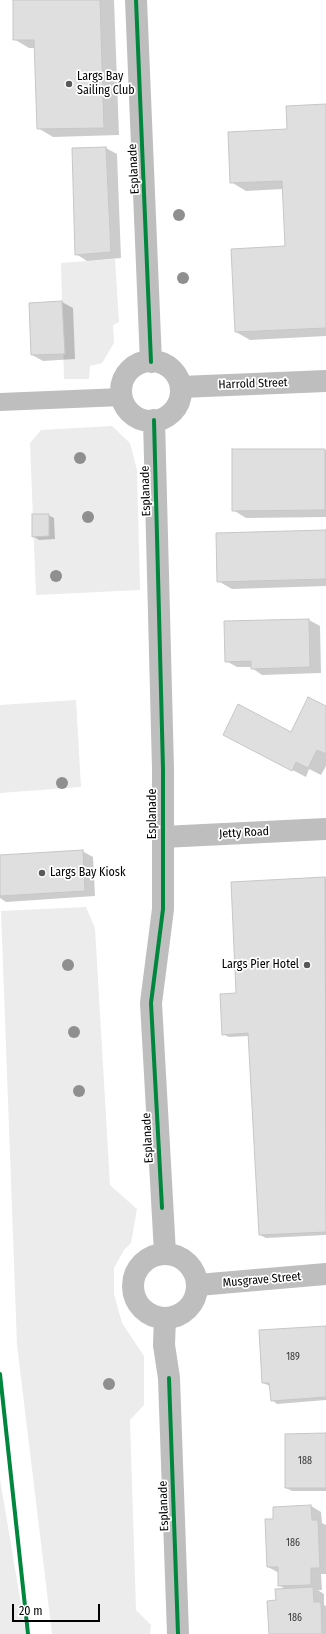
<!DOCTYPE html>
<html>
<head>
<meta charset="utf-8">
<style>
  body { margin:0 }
  #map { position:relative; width:326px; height:1634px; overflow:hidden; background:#fff; font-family:"Fira Sans Condensed",sans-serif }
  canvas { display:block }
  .scale { position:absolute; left:12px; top:1604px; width:88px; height:18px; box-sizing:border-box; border:2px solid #000; border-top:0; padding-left:5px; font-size:12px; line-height:14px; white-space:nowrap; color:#000; -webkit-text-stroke:3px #fff; paint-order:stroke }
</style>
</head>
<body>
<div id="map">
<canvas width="326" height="1634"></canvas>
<div class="scale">20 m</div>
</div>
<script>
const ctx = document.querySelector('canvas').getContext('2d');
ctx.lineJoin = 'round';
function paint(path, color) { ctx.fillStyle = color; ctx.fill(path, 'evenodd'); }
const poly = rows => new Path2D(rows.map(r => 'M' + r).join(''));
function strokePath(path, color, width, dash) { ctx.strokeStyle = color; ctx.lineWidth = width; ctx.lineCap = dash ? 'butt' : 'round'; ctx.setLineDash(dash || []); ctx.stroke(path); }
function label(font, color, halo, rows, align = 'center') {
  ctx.font = font + ' "Fira Sans Condensed",sans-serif'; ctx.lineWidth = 3.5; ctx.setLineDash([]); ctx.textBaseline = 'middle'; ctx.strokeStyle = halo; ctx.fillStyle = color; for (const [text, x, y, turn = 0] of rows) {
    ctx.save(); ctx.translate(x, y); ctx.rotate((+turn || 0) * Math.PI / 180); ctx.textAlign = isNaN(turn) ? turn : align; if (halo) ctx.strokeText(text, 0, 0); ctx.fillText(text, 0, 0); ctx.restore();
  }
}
const green = poly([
  [115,259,119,322,113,325,114,343,102,363,90,366,89,379,64,379,61,263],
  [112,426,130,443,137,470,140,590,36,595,30,443,41,430],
  [76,700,81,787,0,793,0,705],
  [86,907,95,928,110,1185,137,1209,131,1243,124,1250,114,1268,114,1294,122,1323,144,1356,144,1405,130,1420,136,1610,151,1625,150,1634,52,1634,17,1345,1,911],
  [0,1479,26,1634,0,1634]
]);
const shadow = poly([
  [14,0,114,0,119,135,53,137,38,128,36,48,29,48,14,39],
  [326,105,326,336,250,340,236,332,286,247,283,189,246,191,231,182],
  [106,148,117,154,121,258,87,261,76,254],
  [62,302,73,308,75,359,43,361,32,355,30,304],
  [324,450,326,450,326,517,246,518,233,510],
  [48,515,54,518,55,539,39,540,33,536],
  [326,531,326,586,232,589,218,581],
  [309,620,320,626,321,673,262,675,252,668,252,667,237,667,226,661],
  [326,708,326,766,321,775,309,769,306,777,238,742,291,733],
  [82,851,93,857,95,896,6,902,0,898,0,856],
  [326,878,326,1235,266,1238,260,1235,249,1036,229,1037,223,1034,237,994,232,883],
  [326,1327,326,1400,277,1404,272,1400,270,1386,263,1383],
  [326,1434,326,1491,292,1491,286,1488],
  [311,1506,321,1512,322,1523,326,1525,326,1574,321,1574,322,1590,318,1590,324,1594,324,1605,326,1606,326,1634,270,1634,277,1601,285,1589,279,1585,279,1573,268,1567,274,1520]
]);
const building = poly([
  [13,0,100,0,104,128,37,129,34,40,13,40,13,0],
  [326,104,326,328,235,332,231,249,285,246,282,181,230,183,228,132,287,129,286,106,326,104],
  [106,147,111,252,75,255,72,148,106,147],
  [62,301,65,354,31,355,29,303,62,301],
  [232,449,325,449,325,510,232,511,232,449],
  [32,514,49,514,49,536,32,537,32,514],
  [326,530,326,579,217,582,216,533,326,530],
  [309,619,310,667,251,669,251,661,225,662,224,621,309,619],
  [308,697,326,706,326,754,317,750,308,768,296,762,292,771,223,735,238,704,291,732,308,697],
  [83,850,85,891,0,896,0,855,83,850],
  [325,877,326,1232,259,1235,248,1033,222,1035,220,994,236,993,231,882,325,877],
  [326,1326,326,1397,271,1401,269,1383,262,1383,259,1330,326,1326],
  [326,1433,326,1488,285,1488,285,1434,326,1433],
  [311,1505,312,1520,318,1520,320,1568,311,1568,311,1585,278,1586,278,1567,267,1567,265,1519,273,1519,273,1507,311,1505],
  [313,1587,314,1602,321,1602,322,1634,269,1634,267,1601,276,1600,275,1589,313,1587]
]);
const service = poly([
  [0,402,122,397]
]);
const minor = poly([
  [181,387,326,381],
  [198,1285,326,1274]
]);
const tertiary = poly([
  [136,0,151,362],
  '121 391a30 30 0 1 1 60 0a30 30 0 1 1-60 0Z',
  [154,420,163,769,163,909,151,1003,165,1253],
  [163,837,326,829],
  '133 1286a32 32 0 1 1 64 0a32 32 0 1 1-64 0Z',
  [165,1318,164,1345,169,1378,178,1634]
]);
const cycleway = poly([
  [136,0,151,362],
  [154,420,163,769,163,909,151,1003,162,1208],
  [0,1374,28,1634],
  [169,1378,178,1634]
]);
const trees = [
  [179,215],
  [183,278],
  [80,458],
  [88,517],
  [56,576],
  [62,783],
  [68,965],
  [74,1032],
  [79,1091],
  [109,1384]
];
const markers = [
  [69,84,4,"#595959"],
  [42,873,4,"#595959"],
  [307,965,4,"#595959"]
];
const numberNames = [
  ["189",293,1357],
  ["188",305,1461],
  ["186",293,1543],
  ["186",295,1618]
];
const poiNames = [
  ["Largs Bay",77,77],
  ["Sailing Club",77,91],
  ["Largs Bay Kiosk",50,873],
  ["Largs Pier Hotel",299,965,"right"]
];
const streetNames = [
  ["Esplanade",134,169,-93],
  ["Harrold Street",253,384,-2],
  ["Esplanade",146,491,-92],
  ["Esplanade",153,814,-90],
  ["Jetty Road",244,833,-3],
  ["Esplanade",148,1138,-93],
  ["Musgrave Street",262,1280,-5],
  ["Esplanade",164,1506,-92]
];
paint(green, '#ececec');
paint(shadow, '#0003');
paint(building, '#dfdfdf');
strokePath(building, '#c7c7c7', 1);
strokePath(service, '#bebebe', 18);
strokePath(minor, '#bebebe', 22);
strokePath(tertiary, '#bebebe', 22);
strokePath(cycleway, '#00873e', 4);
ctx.fillStyle = '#8f8f8f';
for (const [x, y] of trees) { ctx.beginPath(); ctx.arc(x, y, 6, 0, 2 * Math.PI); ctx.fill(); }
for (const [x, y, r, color] of markers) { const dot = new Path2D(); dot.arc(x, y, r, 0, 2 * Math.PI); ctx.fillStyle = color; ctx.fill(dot); strokePath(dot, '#fff', 1.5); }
label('10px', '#383838', null, numberNames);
label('12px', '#000', '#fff', poiNames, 'left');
label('12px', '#000', '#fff', streetNames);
</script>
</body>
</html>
